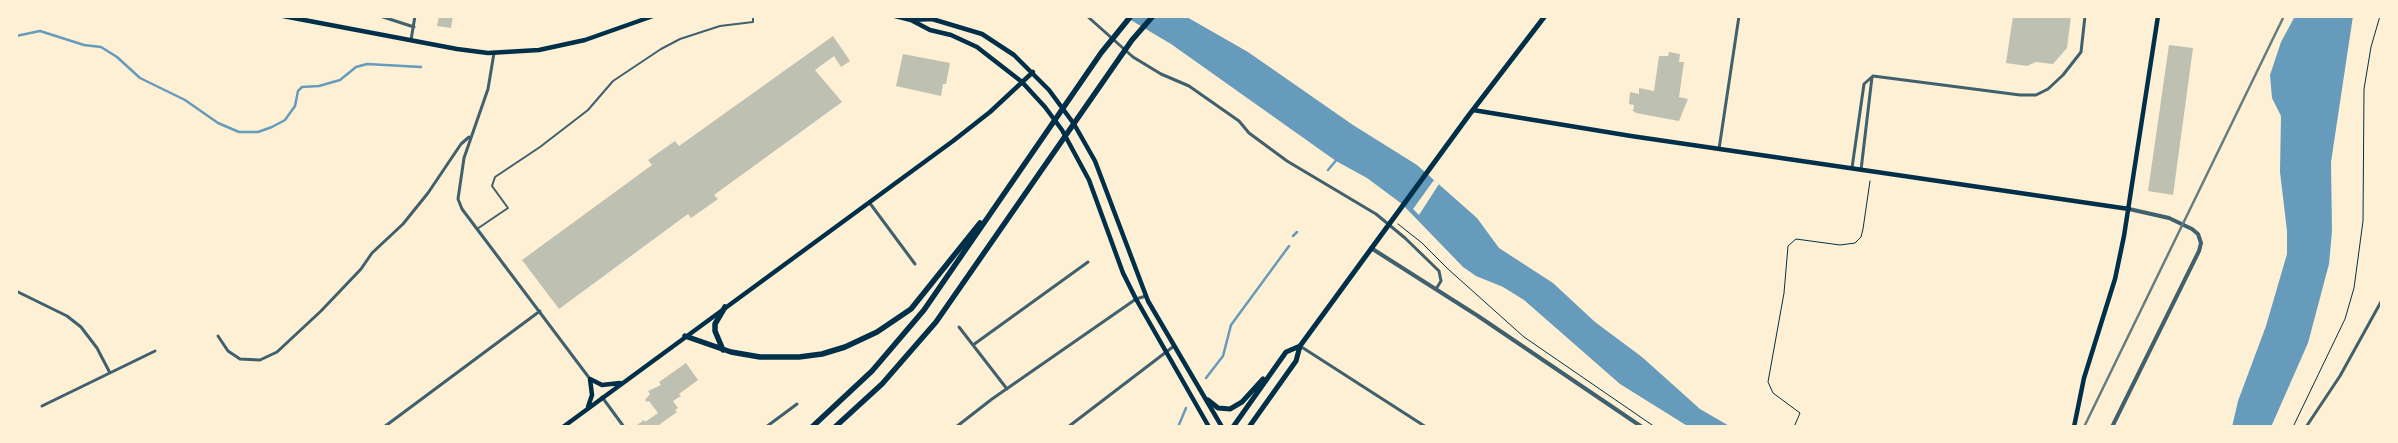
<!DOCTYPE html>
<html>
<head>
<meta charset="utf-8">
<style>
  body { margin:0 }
  #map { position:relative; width:2398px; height:443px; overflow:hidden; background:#fdf0d5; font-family:"Open Sans",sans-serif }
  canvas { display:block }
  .frame { position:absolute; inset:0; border:18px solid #fdf0d5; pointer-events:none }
</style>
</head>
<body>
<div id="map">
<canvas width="2398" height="443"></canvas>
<div class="frame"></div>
</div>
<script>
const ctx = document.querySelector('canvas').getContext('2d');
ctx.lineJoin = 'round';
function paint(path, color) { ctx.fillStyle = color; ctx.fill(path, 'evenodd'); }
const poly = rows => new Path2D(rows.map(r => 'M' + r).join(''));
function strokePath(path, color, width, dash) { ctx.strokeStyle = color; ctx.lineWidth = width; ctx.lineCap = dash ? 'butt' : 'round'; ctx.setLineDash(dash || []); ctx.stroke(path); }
const water = poly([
  [1124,16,1185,16,1248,52,1353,125,1417,165,1477,218,1499,248,1553,283,1595,322,1642,357,1700,409,1731,427,1689,427,1620,384,1524,300,1503,287,1476,276,1463,267,1402,204,1367,178,1336,161,1171,44],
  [2295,16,2353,16,2331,162,2332,231,2329,264,2308,343,2271,427,2232,427,2238,401,2266,326,2287,254,2287,231,2280,172,2281,116,2272,98,2270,75,2281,42]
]);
const pier = poly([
  [1434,180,1439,184,1419,215,1413,209]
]);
const stream = poly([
  [16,36,40,31,84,45,101,47,117,57,140,78,185,100,218,123,239,132,258,132,272,127,285,120,295,106,298,91,302,87,319,86,340,80,356,67,367,64,421,67],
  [1328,170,1338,158],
  [1293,236,1297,232],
  [1206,378,1223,356,1231,325,1289,246],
  [1178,427,1186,408]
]);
const building = poly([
  [439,16,453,16,451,28,437,26],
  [2013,16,2071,16,2067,48,2053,64,2036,62,2027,66,2006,63],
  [833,36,850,61,841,67,834,56,815,70,842,102,714,195,718,199,691,218,688,214,559,309,522,260,652,165,648,160,675,141,679,146],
  [2169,45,2193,48,2173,195,2148,191],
  [1669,52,1680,54,1679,62,1684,62,1679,97,1688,99,1679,121,1636,113,1633,111,1634,105,1629,104,1630,92,1639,94,1639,88,1654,91,1659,56,1668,56],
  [903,54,950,63,946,84,943,84,941,96,896,86],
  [686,363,698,380,679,394,681,396,673,401,678,408,675,410,677,412,656,427,638,427,637,425,644,420,645,422,658,413,649,401,647,402,645,400,650,394,648,391,661,385,659,382]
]);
const path = poly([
  [1398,224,1422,243,1448,269,1524,337,1655,427],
  [1794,427,1800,413,1773,393,1768,382,1784,293,1788,246,1796,239,1840,245,1855,243,1861,237,1863,229,1870,181],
  [2293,427,2345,319,2354,288,2363,221,2364,89,2371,47,2380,16]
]);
const service = poly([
  [477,229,508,208,492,186,495,177,540,147,588,110,613,81,661,49,680,39,720,26,753,22,753,16]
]);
const minor = poly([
  [380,16,414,27],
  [1087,16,1133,57,1161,74,1189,86,1239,121,1249,133,1287,161,1376,214,1405,238,1439,271,1441,281,1436,289],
  [411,40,415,16],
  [494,53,488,89,464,158,458,199,462,209,590,379],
  [1873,76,2020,95,2036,95,2048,89,2063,75,2081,52,2085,16],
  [1719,149,1739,16],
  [1852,168,1864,84,1873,76],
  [1861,170,1872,77],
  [869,202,915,264],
  [16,291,67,316,81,327,97,348,110,373],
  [959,327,1007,389],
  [218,336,228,351,240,359,260,360,277,352,321,311,361,269,372,253,403,224,428,193,461,144,469,137],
  [973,345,1088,262],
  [1300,346,1426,427],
  [602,397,624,427],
  [42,406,155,351],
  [384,427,540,311],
  [766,427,797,404],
  [956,427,992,399,1136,299,1146,296],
  [1068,427,1174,346],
  [2306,427,2340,376,2382,300]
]);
const tertiary = poly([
  [1371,248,1478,316,1642,427],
  [2112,427,2199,251,2201,243,2198,234,2192,229,2169,218,2129,209]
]);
const secondary = poly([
  [283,16,457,49,488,53,539,50,585,40,653,16],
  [895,16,911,20,930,30,951,35,977,47,1022,82,1045,107,1062,130,1089,180,1123,273,1136,299,1209,427],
  [911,20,932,19,982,34,1014,55,1049,90,1074,124,1095,161,1148,301,1222,427],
  [1473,110,1631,136,2129,209],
  [590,379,602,385,620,383],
  [588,407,592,395,590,379],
  [563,427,953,141,990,112,1033,72],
  [2074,427,2084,378,2115,279,2124,236,2158,16]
]);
const primary = poly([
  [1208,400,1218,408,1230,409,1242,402,1263,379],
  [1233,427,1286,352,1300,346],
  [1249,427,1296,361,1300,346,1469,115,1545,16]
]);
const motorway = poly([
  [685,336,731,352,760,357,799,357,822,354,845,347,877,332,911,309,980,223],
  [723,350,715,331,715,324,725,307],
  [812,427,872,371,924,310,1101,53,1131,16],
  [835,427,882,384,936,322,1132,40,1153,16]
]);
const rail = poly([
  [2084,427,2284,16]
]);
paint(water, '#669bbc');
paint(pier, '#fdf0d5');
strokePath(stream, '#669bbc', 2.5);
paint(building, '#bec0b2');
strokePath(path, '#003049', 1);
strokePath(service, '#3f606c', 2);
strokePath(minor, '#3f606c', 3);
strokePath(tertiary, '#3f606c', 4);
strokePath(secondary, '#003049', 4.5);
strokePath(primary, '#003049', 5);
strokePath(motorway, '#003049', 5.5);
strokePath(rail, '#657d81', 2.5);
</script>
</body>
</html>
